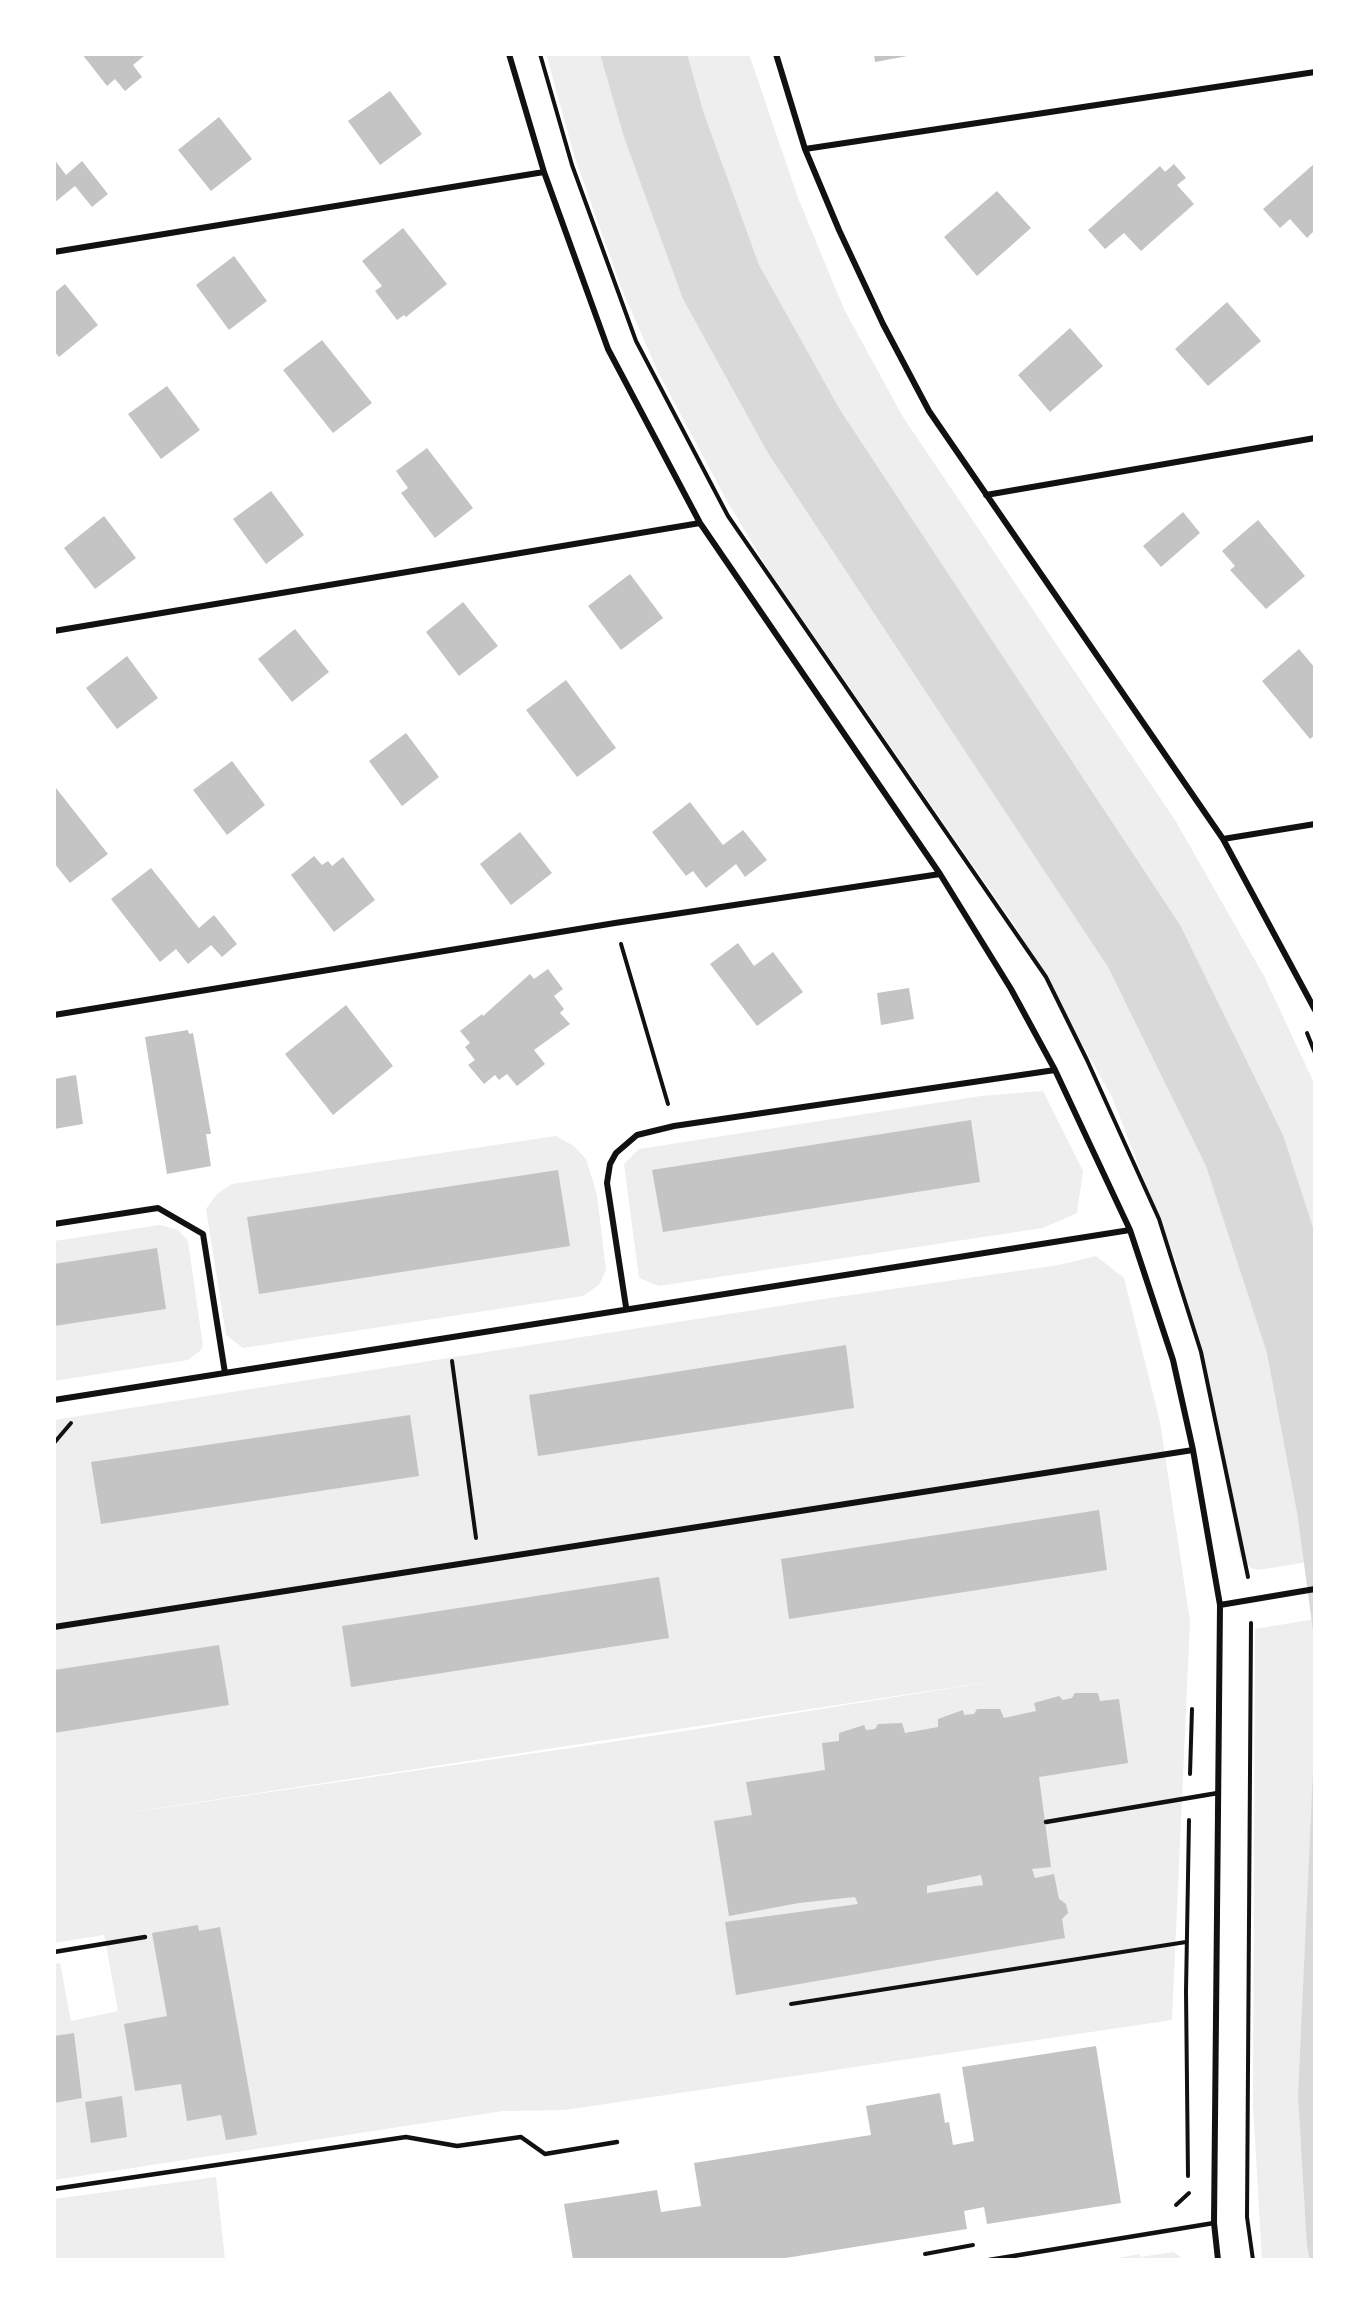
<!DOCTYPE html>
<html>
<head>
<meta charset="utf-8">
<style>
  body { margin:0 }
  #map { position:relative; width:1369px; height:2314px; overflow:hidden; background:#fff; font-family:"IBM Plex Sans",sans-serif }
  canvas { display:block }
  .frame { position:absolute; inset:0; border:56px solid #fff; pointer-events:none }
</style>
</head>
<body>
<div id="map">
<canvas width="1369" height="2314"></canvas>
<div class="frame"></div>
</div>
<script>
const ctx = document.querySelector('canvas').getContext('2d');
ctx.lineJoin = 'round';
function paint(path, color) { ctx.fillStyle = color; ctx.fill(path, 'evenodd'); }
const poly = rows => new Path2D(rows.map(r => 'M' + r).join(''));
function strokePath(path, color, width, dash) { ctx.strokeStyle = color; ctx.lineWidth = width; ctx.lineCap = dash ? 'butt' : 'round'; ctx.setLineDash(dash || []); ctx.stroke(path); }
const green = poly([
  [546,54,749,54,798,198,844,309,903,417,1175,820,1264,976,1315,1085,1315,1561,1258,1570,1251,1568,1240,1556,1201,1347,1175,1259,1112,1097,1017,929,771,574,726,499,658,372,621,287,575,158],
  [1043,1091,1083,1171,1077,1213,1043,1228,659,1286,639,1278,624,1164,639,1149,981,1096],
  [556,1136,574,1146,586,1159,597,1195,606,1270,599,1285,583,1296,243,1348,226,1335,206,1209,217,1194,232,1184],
  [160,1225,178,1230,188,1241,203,1346,201,1350,188,1360,54,1381,54,1241],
  [1096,1256,1124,1278,1160,1422,1190,1621,1172,2020,565,2110,503,2111,54,2180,54,1964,60,1963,71,2021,118,2011,104,1935,54,1943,54,1420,830,1298,1059,1265],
  [1001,1680,672,1733,100,1817],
  [1315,1619,1315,2260,1262,2260,1253,2106,1255,1629],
  [216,2177,225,2260,54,2260,54,2199],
  [1174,2252,1184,2260,1106,2260,1140,2254,1140,2257]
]);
const water = poly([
  [600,54,687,54,704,114,759,265,840,410,1180,925,1283,1135,1315,1234,1315,2260,1310,2260,1307,2246,1298,2096,1314,1750,1313,1631,1298,1518,1267,1353,1206,1166,1108,967,768,453,683,299,625,140]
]);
const building = poly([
  [82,54,143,54,144,56,133,65,142,77,125,91,115,79,107,86],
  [874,54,913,54,913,55,875,62],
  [390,91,422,134,380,165,348,121],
  [219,117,252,159,211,191,178,150],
  [54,159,66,175,82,161,108,194,92,207,75,186,54,203],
  [1315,163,1315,230,1307,238,1290,219,1280,228,1263,209],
  [1174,164,1186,178,1177,185,1194,204,1141,251,1124,233,1105,249,1088,230,1160,166,1165,172],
  [997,191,1031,228,977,276,944,237],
  [403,228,447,284,406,317,404,315,397,320,375,291,382,286,362,261],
  [234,256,267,301,229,330,196,285],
  [65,284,98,325,59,357,54,351,54,293],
  [1227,302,1261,341,1208,386,1175,349],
  [1070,328,1103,366,1050,412,1018,375],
  [322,340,372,403,333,433,283,370],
  [167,386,200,430,161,459,128,414],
  [427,448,473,508,435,538,401,493,408,488,396,471],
  [271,491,304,535,266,564,233,519],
  [1183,512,1200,533,1161,567,1143,546],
  [104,516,136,558,95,589,64,548],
  [1258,520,1305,576,1266,609,1230,570,1235,566,1222,551],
  [630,574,663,618,621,650,588,606],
  [463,602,498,646,459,676,426,632],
  [295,629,329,672,292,702,258,659],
  [1299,649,1315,668,1315,735,1310,739,1262,681],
  [127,656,158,698,117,729,86,688],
  [566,680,616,748,577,777,526,710],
  [406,733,439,777,402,806,369,761],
  [232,761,265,805,227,835,193,790],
  [56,788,108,854,70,883,54,863],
  [690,802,723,845,743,830,767,860,745,877,736,864,706,888,693,871,686,876,652,832],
  [520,832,552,873,511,905,480,864],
  [314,856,322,865,328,861,332,866,343,857,375,900,334,932,291,875],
  [151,868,199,928,214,915,237,944,222,957,211,945,188,964,176,949,160,962,111,899],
  [738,943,754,966,773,952,803,992,757,1026,710,964],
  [548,969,563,989,554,996,564,1009,560,1013,570,1024,534,1050,545,1064,517,1086,507,1074,499,1080,495,1075,484,1084,468,1065,475,1060,465,1047,470,1043,460,1031,482,1014,483,1016,530,974,534,979],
  [909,988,914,1019,881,1025,877,993],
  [346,1005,393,1066,333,1115,285,1054],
  [188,1030,189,1034,193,1033,211,1134,206,1134,211,1166,167,1174,145,1037],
  [76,1075,83,1124,54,1129,54,1079],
  [971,1120,980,1182,663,1232,652,1170],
  [558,1170,570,1246,259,1294,247,1217],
  [157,1248,166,1309,54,1326,54,1264],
  [846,1345,854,1408,538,1456,529,1395],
  [410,1415,419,1476,101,1524,91,1462],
  [1099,1510,1107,1570,789,1619,781,1559],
  [659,1577,669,1638,351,1687,342,1626],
  [219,1645,229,1705,54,1733,54,1670],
  [1075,1693,1098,1693,1100,1701,1119,1699,1128,1763,1039,1777,1051,1867,1032,1869,1035,1878,1054,1874,1059,1899,1066,1904,1068,1913,1062,1919,1065,1938,736,1995,725,1922,858,1904,855,1897,799,1903,729,1916,714,1821,752,1815,746,1782,825,1770,822,1743,839,1741,839,1733,864,1725,866,1730,875,1729,878,1724,902,1723,905,1733,938,1727,938,1719,963,1710,964,1715,974,1714,977,1709,1000,1709,1004,1718,1036,1711,1034,1703,1059,1696,1063,1700,1072,1698],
  [981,1875,983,1885,927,1893,927,1886],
  [198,1925,199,1931,220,1927,257,2135,226,2140,221,2115,187,2121,181,2084,135,2091,124,2024,167,2016,152,1933],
  [74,2033,82,2098,54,2103,54,2036],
  [1096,2046,1121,2203,987,2224,984,2207,964,2211,967,2229,773,2260,573,2260,564,2204,657,2190,661,2212,701,2206,694,2163,871,2135,866,2106,940,2093,945,2123,949,2122,953,2145,974,2141,962,2067],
  [122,2096,127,2137,91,2143,85,2102]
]);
const path = poly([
  [540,54,572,165,636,341,728,516,1046,977,1087,1060,1159,1219,1201,1352,1248,1577],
  [621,944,668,1104],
  [1307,1033,1315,1053],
  [452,1361,476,1538],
  [54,1443,71,1423],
  [1251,1623,1247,2217,1253,2260],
  [1190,1774,1192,1709],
  [791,2004,1186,1942],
  [1188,2176,1186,1991,1189,1820],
  [1176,2205,1189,2193],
  [925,2254,973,2245]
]);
const service = poly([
  [1046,1822,1218,1793],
  [54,1952,145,1937],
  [54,2189,406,2137,457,2146,521,2137,545,2154,617,2142],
  [989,2260,1214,2223]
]);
const minor = poly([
  [509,54,544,172,608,349,700,523,940,874,1011,989,1055,1070,1130,1230,1173,1360,1193,1450,1220,1605,1214,2223,1218,2260],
  [776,54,805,149,839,230,883,324,929,411,1223,839,1315,1010],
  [805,149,1315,72],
  [54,252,544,172],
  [986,495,1315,438],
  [54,631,700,523],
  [1223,839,1315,824],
  [54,1015,615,923,940,874],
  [54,1224,158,1208,203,1234,225,1373],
  [626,1307,607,1183,610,1164,616,1153,637,1135,674,1126,1055,1070],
  [54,1400,1130,1230],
  [1220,1605,1315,1589],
  [54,1627,1193,1450]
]);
paint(green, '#eee');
paint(water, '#d9d9d9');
paint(building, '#c4c4c4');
strokePath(path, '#111', 4);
strokePath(service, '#111', 4.5);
strokePath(minor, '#111', 6);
</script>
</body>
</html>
